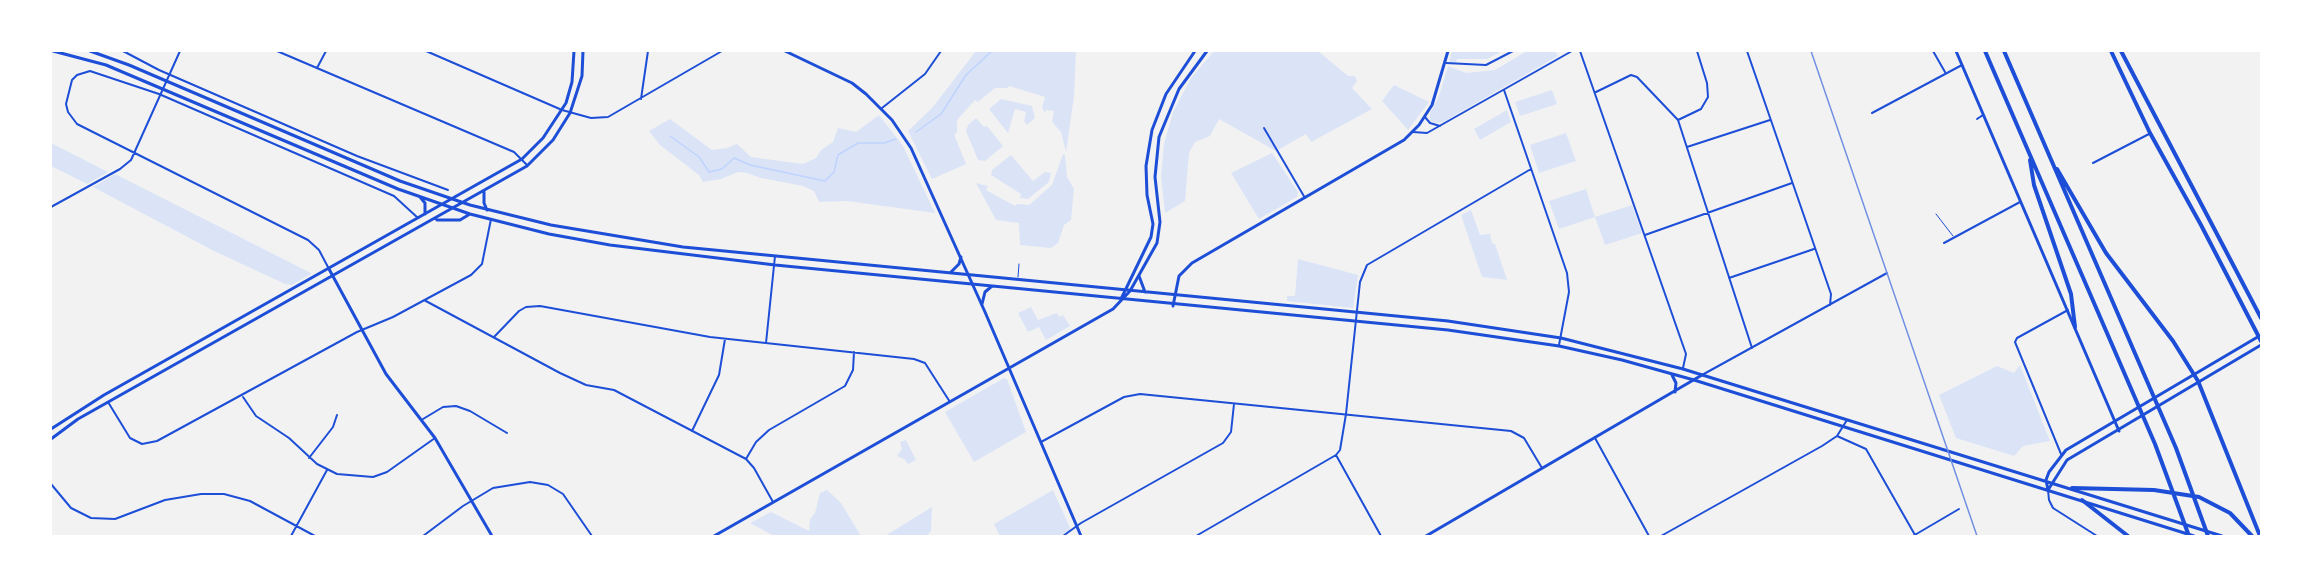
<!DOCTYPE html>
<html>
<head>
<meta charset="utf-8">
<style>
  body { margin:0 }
  #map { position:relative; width:2312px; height:587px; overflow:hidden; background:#f2f2f2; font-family:Manrope,sans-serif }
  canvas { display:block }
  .frame { position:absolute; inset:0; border:52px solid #fff; pointer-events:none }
</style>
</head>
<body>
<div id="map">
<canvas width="2312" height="587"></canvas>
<div class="frame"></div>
</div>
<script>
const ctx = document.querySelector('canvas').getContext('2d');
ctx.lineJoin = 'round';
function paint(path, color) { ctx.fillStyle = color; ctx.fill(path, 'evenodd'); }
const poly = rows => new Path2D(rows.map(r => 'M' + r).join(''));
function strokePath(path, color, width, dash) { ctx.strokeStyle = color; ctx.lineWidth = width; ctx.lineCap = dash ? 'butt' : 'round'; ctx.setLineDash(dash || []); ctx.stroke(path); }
const green = poly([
  [976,51,1076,51,1074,96,1066,152,1061,132,1052,122,1054,111,1046,110,1045,113,1042,107,1045,97,1009,86,1008,88,995,88,978,102,975,100,957,120,957,133,954,134,966,164,932,179,908,131,932,108],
  [1214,51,1318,51,1348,76,1355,76,1357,81,1352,88,1372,109,1311,142,1306,134,1276,151,1219,119,1210,136,1195,142,1189,153,1185,201,1165,213,1161,176,1164,144,1173,112,1191,78],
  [1452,51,1503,51,1487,59,1457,59,1456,63,1449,62],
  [1527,51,1555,51,1558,56,1443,122,1437,123,1430,121,1430,113,1439,96,1448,66,1466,73,1495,70],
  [1394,85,1429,102,1408,130,1382,101],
  [1552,90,1557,104,1520,116,1515,102],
  [1001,99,1032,106,1035,118,1027,125,1024,121,1026,112,1015,109,1008,133,989,109],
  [1507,110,1511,122,1480,140,1474,129],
  [879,115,903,146,935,213,847,201,819,202,814,191,803,186,761,178,747,173,738,172,721,179,703,182,699,175,660,145,649,131,670,119,712,150,727,148,737,144,751,157,803,164,816,158,821,150,833,142,838,128,856,132],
  [976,118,984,127,987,126,1003,146,985,161,978,160,966,131,968,125],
  [1566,133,1576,161,1539,173,1530,145],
  [51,143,108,172,87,184,51,166],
  [1272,153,1298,192,1297,197,1259,219,1231,173],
  [1063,154,1065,155,1067,177,1074,189,1071,220,1064,225,1058,243,1051,248,1020,245,1019,223,996,220,976,183,988,186,986,190,1015,206,1017,204,1029,205,1052,185],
  [1011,155,1033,181,1045,172,1051,173,1049,182,1028,199,1020,198,1021,194,991,175,992,170],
  [115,174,309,272,311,274,292,285,285,284,214,251,93,187],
  [1586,189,1595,217,1632,205,1642,233,1605,245,1595,217,1559,229,1549,201],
  [1471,210,1480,235,1490,234,1492,243,1495,244,1507,280,1482,277,1461,215],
  [1298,259,1358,275,1353,308,1287,301,1287,296,1295,296],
  [1031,307,1038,320,1057,313,1059,317,1063,315,1070,326,1046,340,1039,327,1028,332,1018,313],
  [2020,365,2050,441,2023,446,2014,456,1956,438,1939,395,1997,366,2014,373],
  [1004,378,1007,379,1026,432,974,462,945,412],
  [906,440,916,460,908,464,904,459,897,456,902,449,900,442],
  [827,490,841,503,861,536,774,536,750,523,771,512,809,531,810,519,815,513,820,493],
  [1053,490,1071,530,1059,536,1000,536,994,524],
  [932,507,931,531,927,536,885,536]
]);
const stream = poly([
  [916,132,941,114,966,75,992,51],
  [670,136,699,157,709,172,722,169,734,158,750,165,825,181,834,172,838,155,858,143,884,143,896,139]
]);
const service = poly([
  [1936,214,1953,236],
  [1018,277,1019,264]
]);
const minor = poly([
  [123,51,159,70,357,156,448,190],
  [277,51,514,152,527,165],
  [426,51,562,110,591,118,608,117,722,51],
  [1580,51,1686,354,1683,368],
  [1747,51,1831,294,1830,305],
  [1933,51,1945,72],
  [1446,63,1486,65,1513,51],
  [317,68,326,51],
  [1504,90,1567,273,1569,292,1559,345],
  [1596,92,1631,75,1637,77,1678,120,1752,348],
  [641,99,648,51],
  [882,108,925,74,941,51],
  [1872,113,1962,65],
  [1425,117,1430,123,1440,126],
  [1977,119,1983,115],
  [1678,120,1701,109,1708,97,1707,83,1697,51],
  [1264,128,1305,198],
  [1413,132,1427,133,1572,51],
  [1687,147,1770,120],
  [2093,163,2149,134],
  [51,207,120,169,131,160,180,51],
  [1645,235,1792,183],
  [1944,243,2020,202],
  [329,269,319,250,308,240,77,124,68,112,66,104,72,80,77,75,90,71,159,94,394,196,418,218],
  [1729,278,1814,249],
  [424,300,560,373,586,385,614,390,746,459,754,468,773,502],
  [494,337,519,311,526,307,540,306,710,337,914,359,925,363,950,402],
  [766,343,775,256],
  [1702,375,1887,273],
  [243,397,256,416,289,438,317,464,337,474,373,477,387,472,435,438],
  [108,402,130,438,142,444,157,441,357,332,393,317,471,275,482,264,491,219],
  [423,419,443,407,456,406,470,411,507,433],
  [692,431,719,375,725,339],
  [1837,436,1866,449,1915,535],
  [1595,438,1649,536],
  [1041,442,1124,397,1140,394,1511,431,1524,438,1542,468],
  [2061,454,2015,342,2017,338,2068,310],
  [1336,455,1381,536],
  [309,458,333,427,337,415],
  [746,459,756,442,769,430,845,386,853,370,854,352],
  [51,484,71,508,91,518,115,519,165,500,201,494,224,494,250,501,315,536],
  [2048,490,2049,500,2053,508,2097,536],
  [291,536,327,470],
  [423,536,463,506,493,488,530,482,548,485,563,494,592,536],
  [1063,536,1081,523,1223,443,1231,432,1234,404],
  [1196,536,1336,455,1340,450,1346,414,1360,282,1367,265,1531,169],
  [1661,536,1822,446,1837,436,1847,420],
  [1913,536,1959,509]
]);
const tertiary = poly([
  [785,51,852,83,866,94,892,120,911,148,985,312,1081,536],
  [329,269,386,374,435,438,492,536],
  [1121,299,1151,237,1153,224,1147,195,1146,166,1152,130,1166,94,1195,51],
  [1173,306,1179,276,1192,263,1404,140,1419,125,1432,105,1448,51],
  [714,536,1113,309,1130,291,1157,243,1160,222,1155,177,1159,137,1179,89,1207,51],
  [1426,536,1702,375]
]);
const secondary = poly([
  [53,51,106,65,398,189,470,214,549,234,610,245,775,265,1448,330,1559,346,1622,360,1694,380,2194,536],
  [90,51,129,65,400,181,470,205,551,225,683,247,1448,321,1561,338,1683,369,2222,536],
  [1956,51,2119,431],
  [484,192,484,203,487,210],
  [420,197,425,203,425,214],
  [437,220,460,220,470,214],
  [951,272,959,264,961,257],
  [1139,276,1145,292],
  [982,304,985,292,992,286],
  [1672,375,1676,383,1675,392],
  [51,429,104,395,522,159,543,138,566,103,572,82,574,51],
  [51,439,78,419,527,166,553,140,570,113,582,76,583,51],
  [2048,490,2046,480,2049,472,2066,450,2261,335],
  [2048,490,2067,460,2261,345]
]);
const primary = poly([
  [2111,51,2150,133,2201,225,2261,341],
  [2121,51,2261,318]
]);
const motorway = poly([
  [1985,51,2155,444,2189,536],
  [2004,51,2176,448,2208,536],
  [2030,160,2034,185,2071,294,2075,327],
  [2057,169,2106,253,2173,341,2198,381,2260,536],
  [2072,488,2154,490,2199,497,2230,513,2252,536],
  [2082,500,2128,536]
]);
const rail = poly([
  [1811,51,1977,536]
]);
paint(green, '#dbe4f7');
strokePath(stream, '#bfd3fe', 1.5);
strokePath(service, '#1d4ed8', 1);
strokePath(minor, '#1d4ed8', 2);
strokePath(tertiary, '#1d4ed8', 3);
strokePath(secondary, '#1d4ed8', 3);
strokePath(primary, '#1d4ed8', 4);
strokePath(motorway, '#1d4ed8', 4);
strokePath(rail, '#7290e2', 1.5);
</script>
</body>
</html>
